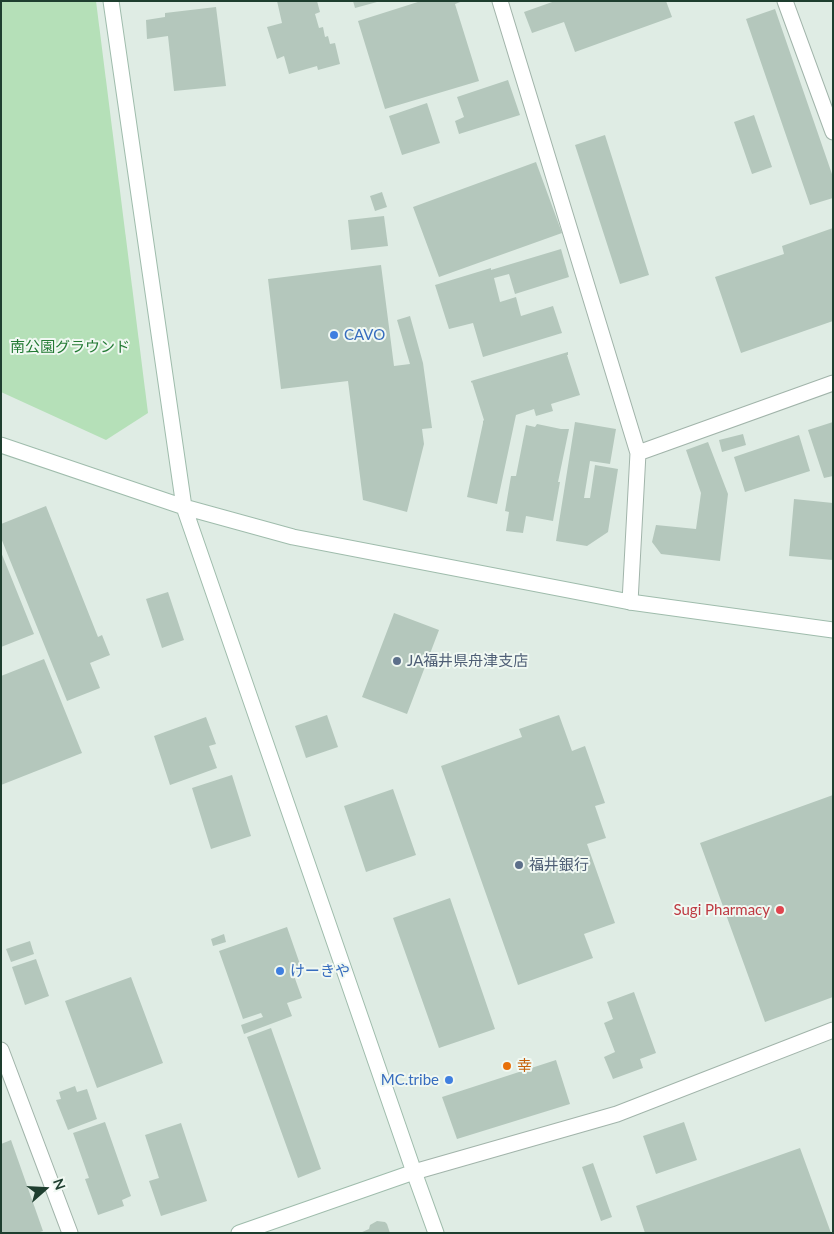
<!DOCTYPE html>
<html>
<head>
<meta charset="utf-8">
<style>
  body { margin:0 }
  #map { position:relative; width:834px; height:1234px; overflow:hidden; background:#dfece4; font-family:Lato,sans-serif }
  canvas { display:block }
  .frame { position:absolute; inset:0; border:2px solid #1e3e2f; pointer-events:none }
  .north { position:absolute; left:20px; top:1164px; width:50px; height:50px; -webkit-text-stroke:4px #f0f8f2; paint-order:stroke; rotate:71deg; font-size:14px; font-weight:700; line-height:20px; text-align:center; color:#1e3e2f }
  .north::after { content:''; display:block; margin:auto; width:18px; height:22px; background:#1e3e2f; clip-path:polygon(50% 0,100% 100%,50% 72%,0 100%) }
</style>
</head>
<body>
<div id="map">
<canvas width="834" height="1234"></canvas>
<div class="frame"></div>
<div class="north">N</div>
</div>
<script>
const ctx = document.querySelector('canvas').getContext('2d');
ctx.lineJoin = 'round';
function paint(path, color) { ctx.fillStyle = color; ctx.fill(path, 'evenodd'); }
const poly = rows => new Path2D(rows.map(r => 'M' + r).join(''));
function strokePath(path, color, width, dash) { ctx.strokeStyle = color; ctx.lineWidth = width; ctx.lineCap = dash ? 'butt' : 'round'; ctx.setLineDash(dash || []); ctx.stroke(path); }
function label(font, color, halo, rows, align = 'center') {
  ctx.font = font + ' Lato,"Noto Sans JP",sans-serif'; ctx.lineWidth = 4; ctx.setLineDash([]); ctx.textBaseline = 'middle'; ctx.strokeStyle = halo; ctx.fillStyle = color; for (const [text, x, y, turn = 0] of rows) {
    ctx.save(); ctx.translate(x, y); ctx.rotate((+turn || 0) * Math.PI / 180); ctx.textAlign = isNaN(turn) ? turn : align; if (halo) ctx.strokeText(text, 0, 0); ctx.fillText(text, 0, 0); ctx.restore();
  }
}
const green = poly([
  [1,1,96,1,148,413,106,440,1,392]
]);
const building = poly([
  [277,1,317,1,320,12,315,14,319,28,323,27,325,37,328,36,330,44,335,43,340,64,318,70,317,66,289,74,284,56,277,59,267,27,282,23],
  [353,1,377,1,377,2,355,8],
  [421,1,463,1,455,4,479,81,385,109,358,21],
  [555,1,666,1,672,17,575,52,564,22,532,33,524,12],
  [216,7,226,86,174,91,168,36,147,39,146,20,165,17,165,13],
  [775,9,833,177,833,198,810,205,746,19],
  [508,80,520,115,459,134,455,121,464,117,457,97],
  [427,103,440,143,402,155,389,116],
  [754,115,772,167,752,174,734,122],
  [605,135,649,275,620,284,575,145],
  [536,162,562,233,439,277,413,207],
  [382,192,387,207,375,211,370,196],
  [384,216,388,246,351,250,348,220],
  [833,228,833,321,741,353,715,277,784,254,782,246],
  [561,249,569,277,515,294,509,274,494,278,500,302,516,297,521,316,553,306,562,333,483,357,473,323,449,329,435,285,491,268,491,270],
  [381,265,394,366,410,364,397,320,410,316,423,363,432,428,422,429,424,444,407,512,363,500,348,381,281,389,268,279],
  [568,352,568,355,567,355,580,395,551,404,553,411,536,416,534,409,516,415,497,504,467,497,483,423,483,421,484,420,472,382,471,383,471,381],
  [575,422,616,429,610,464,590,461,584,498,590,498,595,465,618,469,608,532,587,546,556,541],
  [833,422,833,476,824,478,808,430],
  [537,424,561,429,569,429,558,482,560,482,553,521,526,516,523,533,506,531,509,512,505,511,511,476,516,476,526,425,535,427],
  [743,434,746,445,722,452,719,440],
  [799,435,810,471,745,492,734,457],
  [708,442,728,494,720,561,661,554,652,542,656,525,696,529,701,493,686,450],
  [794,499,833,503,833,560,789,556],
  [46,506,98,637,102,635,110,655,90,663,100,688,67,701,1,538,1,524],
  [1,552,34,634,1,647],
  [168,592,184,640,162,648,146,599],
  [394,613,439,630,407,714,362,697],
  [44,659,82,753,1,785,1,676],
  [327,715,338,747,306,758,295,726],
  [559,715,572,751,585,746,605,803,595,806,606,838,587,844,615,923,584,934,593,958,518,985,441,766,522,737,519,729],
  [206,717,216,744,209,746,217,768,170,785,154,736],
  [232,775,251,836,211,849,192,788],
  [393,789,416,855,366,872,344,806],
  [833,795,833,997,765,1022,700,843],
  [450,898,495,1029,439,1048,393,918],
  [287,927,302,970,293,973,302,998,287,1003,292,1016,244,1034,241,1025,263,1017,261,1013,243,1019,219,951],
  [224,934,226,942,213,946,211,939],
  [30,941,34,954,11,962,6,949],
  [36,959,49,996,25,1005,12,967],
  [131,977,163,1063,97,1088,65,1001],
  [634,992,656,1053,640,1059,643,1068,613,1079,604,1057,615,1052,604,1023,613,1019,607,1002],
  [271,1028,321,1169,298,1178,247,1037],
  [556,1060,570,1104,457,1139,442,1097],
  [75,1086,77,1092,87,1089,97,1119,68,1130,56,1100,61,1099,59,1092],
  [105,1122,131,1196,122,1200,124,1206,98,1215,85,1179,89,1178,73,1133],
  [684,1122,697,1160,656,1174,643,1136],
  [181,1123,207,1201,161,1216,149,1181,159,1178,145,1135],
  [11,1140,43,1231,37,1233,1,1233,1,1144],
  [800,1148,831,1233,645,1233,636,1206],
  [593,1163,612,1217,601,1221,582,1167],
  [377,1221,385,1222,387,1224,390,1233,360,1233,369,1229,370,1225]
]);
const street = poly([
  [500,1,638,453],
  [785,1,833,132],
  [630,602,638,453,833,383],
  [1,1050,70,1233],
  [414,1172,617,1114,833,1030]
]);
const secondary = poly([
  [111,1,184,507,414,1172,436,1233],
  [1,445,184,507,293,537,630,602,833,630],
  [239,1233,414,1172]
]);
const markers = [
  [334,335,5,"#3f7fe0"],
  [397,661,5,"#5c6f8a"],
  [519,865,5,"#5c6f8a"],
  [780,910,5,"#e0444e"],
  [280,971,5,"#3f7fe0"],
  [507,1066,5,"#e8710a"],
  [449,1080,5,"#3f7fe0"]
];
const shopNames = [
  ["CAVO",344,335],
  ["けーきや",290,971],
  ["MC.tribe",439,1080,"right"]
];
const parkNames = [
  ["南公園グラウンド",70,347]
];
const serviceNames = [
  ["JA福井県舟津支店",407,661],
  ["福井銀行",529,865]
];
const healthNames = [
  ["Sugi Pharmacy",770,910]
];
const foodNames = [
  ["幸",517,1066]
];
paint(green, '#b5e0b8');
paint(building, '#b4c7bc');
strokePath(street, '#a1b4aa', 17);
strokePath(secondary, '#9fbcac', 17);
strokePath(street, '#fff', 15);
strokePath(secondary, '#fff', 15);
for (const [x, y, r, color] of markers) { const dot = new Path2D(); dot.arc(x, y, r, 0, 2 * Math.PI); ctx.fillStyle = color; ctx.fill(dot); strokePath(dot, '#f0f8f2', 2); }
label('15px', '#366cbe', '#f0f8f2', shopNames, 'left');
label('15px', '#237a34', '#f0f8f2', parkNames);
label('15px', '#4e5e75', '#f0f8f2', serviceNames, 'left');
label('15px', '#be3a42', '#f0f8f2', healthNames, 'right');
label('15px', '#c56008', '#f0f8f2', foodNames, 'left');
</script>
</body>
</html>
